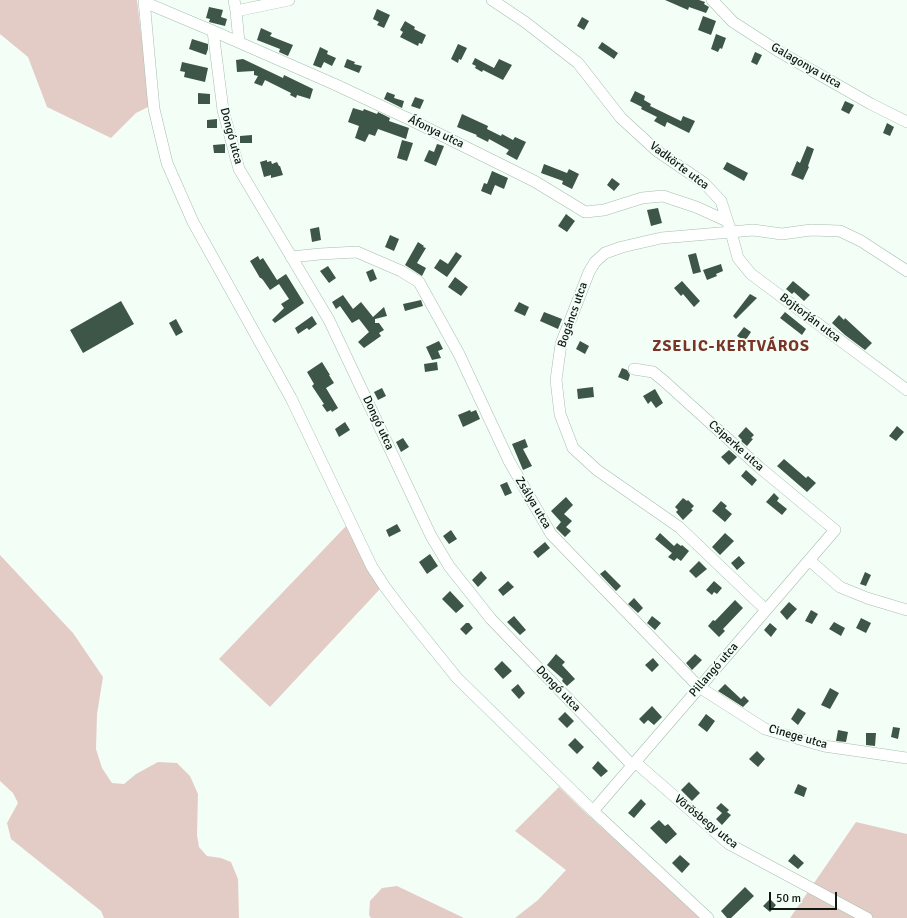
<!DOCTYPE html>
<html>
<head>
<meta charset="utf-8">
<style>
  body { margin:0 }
  #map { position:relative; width:907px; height:918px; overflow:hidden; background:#f3fef7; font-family:Signika,sans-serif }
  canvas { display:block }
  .scale { position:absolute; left:769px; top:892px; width:68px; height:18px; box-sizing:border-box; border:2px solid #101a14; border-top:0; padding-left:5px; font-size:12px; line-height:14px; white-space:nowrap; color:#101a14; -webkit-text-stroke:3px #f3fef7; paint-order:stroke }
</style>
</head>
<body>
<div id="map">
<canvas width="907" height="918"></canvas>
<div class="scale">50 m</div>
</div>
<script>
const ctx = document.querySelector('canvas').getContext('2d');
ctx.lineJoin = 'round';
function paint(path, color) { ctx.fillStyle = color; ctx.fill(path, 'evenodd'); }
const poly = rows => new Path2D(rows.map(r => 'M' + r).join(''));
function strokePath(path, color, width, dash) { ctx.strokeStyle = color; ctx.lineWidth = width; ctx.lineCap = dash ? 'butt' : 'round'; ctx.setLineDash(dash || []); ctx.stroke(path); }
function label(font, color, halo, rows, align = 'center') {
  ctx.font = font + ' Signika,sans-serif'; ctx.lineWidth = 4; ctx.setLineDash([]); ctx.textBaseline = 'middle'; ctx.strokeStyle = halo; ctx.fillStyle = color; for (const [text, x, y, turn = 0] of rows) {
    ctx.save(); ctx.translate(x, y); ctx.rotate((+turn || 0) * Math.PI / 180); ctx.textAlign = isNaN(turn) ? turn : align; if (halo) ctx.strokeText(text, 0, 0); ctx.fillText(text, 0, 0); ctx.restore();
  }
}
const green = poly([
  [0,0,137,0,150,106,136,113,111,138,47,107,28,57,0,34],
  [347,525,380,589,270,707,219,659],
  [0,555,73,633,103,677,97,714,96,749,102,768,112,783,124,784,136,774,158,762,177,763,190,776,198,794,197,835,199,847,207,856,221,858,231,862,238,879,239,918,104,918,101,911,11,839,7,823,18,803,13,793,0,781],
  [559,787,589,816,701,918,515,918,538,900,566,870,515,831],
  [856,822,907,834,907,918,790,918],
  [397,886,464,918,371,918,369,915,370,901,382,888]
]);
const building = poly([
  [665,0,699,0,705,2,704,4,709,7,706,13,689,7,688,10],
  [209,7,223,10,221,17,227,19,225,26,209,22,210,19,206,18],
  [377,9,390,15,384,28,377,25,379,22,373,19],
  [703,16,716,21,711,35,698,30],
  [582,17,589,21,584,30,577,26],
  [405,21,415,27,414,29,426,35,422,44,419,43,418,46,400,37,403,32,400,30],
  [261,28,272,33,270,36,293,45,288,56,279,52,280,49,257,40],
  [716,34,726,38,722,49,720,48,718,52,711,49],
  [192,39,208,44,208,49,206,55,189,49],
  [602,42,618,53,614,59,598,48],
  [458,44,467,48,461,60,459,59,458,63,451,59],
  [320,47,328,51,327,54,336,58,332,66,324,62,321,68,313,65],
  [755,52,762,55,757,65,751,62],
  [475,58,494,68,499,59,512,65,503,80,483,70,482,72,475,68,476,66,472,64],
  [243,59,283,78,284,75,313,89,310,99,297,95,296,98,290,95,291,93,265,80,262,86,254,83,258,76,254,75,254,71,237,72,236,60],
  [347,59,355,62,354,64,362,66,359,73,344,67],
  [182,62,208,68,205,82,184,77,185,72,180,71],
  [635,91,645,96,644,100,651,104,650,106,681,121,683,116,695,121,689,133,667,122,665,127,654,121,657,117,641,109,642,107,630,101],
  [387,92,395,95,394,98,404,101,402,108,384,99],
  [198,93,210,94,210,104,198,104],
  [415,97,424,100,420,109,411,106],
  [845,101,854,105,849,114,841,110],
  [353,108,363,111,364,109,377,114,378,112,390,118,389,121,409,128,406,139,378,129,375,136,369,134,365,142,355,138,359,126,348,122],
  [462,114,488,126,487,129,501,136,502,134,513,140,515,137,526,142,517,160,506,154,509,150,489,139,488,142,476,136,477,135,457,127],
  [217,119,217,128,207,128,207,120],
  [887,123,894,127,890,136,883,133],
  [252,135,252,143,240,143,240,136],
  [402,140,413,143,407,161,397,158],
  [225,144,225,153,214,153,213,145],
  [437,144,444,146,436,166,424,161,429,150,434,152],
  [807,146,814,149,808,166,809,167,803,180,791,175,797,161,800,163],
  [267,160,267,162,271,161,272,164,277,162,279,166,280,166,283,175,271,178,271,175,264,177,260,162],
  [727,162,748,173,744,181,723,169],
  [544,164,567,173,569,169,579,174,572,189,562,184,563,181,541,173],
  [492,171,508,178,504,189,495,185,491,195,481,191,484,183,487,184],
  [612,178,620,184,614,191,607,185],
  [658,208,662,223,651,226,647,210],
  [566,214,575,221,567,232,558,226],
  [319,227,321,240,312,242,310,229],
  [390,235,399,239,394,251,385,247],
  [418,242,424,246,423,247,426,248,417,263,426,268,422,276,405,265],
  [456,252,462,256,447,277,434,268,440,259,448,264],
  [696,253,701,272,693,274,688,255],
  [258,256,260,260,263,258,277,280,286,274,304,303,275,323,272,320,284,308,281,304,289,299,279,284,270,290,263,280,261,278,260,278,250,261],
  [721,264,723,271,716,274,717,276,707,280,703,270],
  [328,266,336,278,329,283,320,271],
  [373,269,377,279,370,282,366,272],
  [455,277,468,287,461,296,448,287],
  [682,281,700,301,694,307,683,294,681,296,674,288],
  [793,281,810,295,804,301,794,292,792,294,786,289],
  [750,294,757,298,736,319,733,316],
  [343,295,353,309,361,302,373,317,384,307,387,316,375,319,375,323,379,323,384,330,379,333,381,336,364,348,358,342,369,332,359,319,352,323,340,306,336,309,332,302],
  [421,300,423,306,405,311,403,304],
  [121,301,134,324,83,353,70,330],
  [519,302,529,307,525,316,514,311],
  [544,312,562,319,558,329,540,321],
  [785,312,806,329,802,335,780,318],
  [839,315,844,320,845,318,872,343,865,350,845,335,832,323],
  [312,316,317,324,309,330,307,328,298,334,295,328],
  [176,319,183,332,176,336,169,323],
  [744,327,751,332,745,341,737,336],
  [439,341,443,349,438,351,441,358,432,360,426,347],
  [580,341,589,346,585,354,576,349],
  [322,362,330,375,329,375,334,383,326,388,338,408,332,412,331,410,327,412,322,405,324,404,312,386,314,384,307,372],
  [437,362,438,370,425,372,424,364],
  [622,368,627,370,630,375,628,381,618,377],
  [593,387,594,397,578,399,577,389],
  [382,388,386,396,378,400,374,392],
  [655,389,663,403,656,408,651,401,648,404,643,396],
  [470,410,471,412,476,410,480,419,463,427,458,415],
  [345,422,350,430,339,437,335,429],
  [897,426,904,432,896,441,889,436],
  [746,427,754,435,751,438,753,439,747,446,741,441,742,440,738,436],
  [403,438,409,447,401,452,396,442],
  [525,439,528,447,523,449,532,466,523,470,512,444],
  [729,450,737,457,729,465,721,457],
  [784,459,806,478,808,476,816,483,807,492,777,466],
  [746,470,757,480,752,486,741,476],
  [507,482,512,493,505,496,500,485],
  [774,493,779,498,777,501,787,509,782,515,766,502],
  [566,497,573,505,564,514,572,521,566,527,571,531,565,537,556,528,561,522,551,511],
  [683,498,687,501,688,500,694,506,691,509,693,510,683,520,676,512,678,510,675,507],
  [721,501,727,506,725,508,732,514,725,522,712,511],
  [397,524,401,531,389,537,386,530],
  [451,530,457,539,449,544,443,536],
  [660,533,674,546,677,543,681,546,682,545,689,551,681,561,677,558,674,561,668,557,672,553,655,539],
  [725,533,734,541,720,555,712,547],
  [545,542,550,548,538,558,533,552],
  [430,554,438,566,427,574,419,562],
  [739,556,745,563,737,570,731,563],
  [699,561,707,569,696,578,689,571],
  [605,570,621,586,616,591,600,574],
  [481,571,487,578,478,587,472,580],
  [865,572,871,575,866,586,860,584],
  [508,581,514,587,503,596,498,590],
  [714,581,722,588,717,594,714,592,712,595,706,590],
  [450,591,464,606,456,613,442,599],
  [634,598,643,608,638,613,628,604],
  [735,600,743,608,723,629,725,631,719,637,708,626,713,620,715,621],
  [789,602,797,609,787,620,780,612],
  [811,610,818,614,812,624,805,621],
  [514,616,526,630,520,635,507,622],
  [652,616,661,623,655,630,647,623],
  [861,618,871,623,866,633,856,628],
  [834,622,845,628,841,636,829,629],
  [466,623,469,623,473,628,466,635,460,629],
  [770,623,777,629,771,637,764,630],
  [556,654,565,662,562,665,575,679,567,686,562,681,563,679,547,665],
  [695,654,702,660,692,670,686,663],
  [653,658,659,665,652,672,645,665],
  [502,661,512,671,503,679,494,669],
  [518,684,525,693,519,699,511,690],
  [725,684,741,699,744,696,749,701,743,707,718,691],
  [830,688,839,693,830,709,821,705],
  [652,706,662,717,654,725,648,720,644,724,639,719],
  [798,708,806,713,798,725,791,719],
  [565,712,574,721,567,728,558,719],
  [706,714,715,721,707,732,698,725],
  [893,727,900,728,898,739,891,737],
  [838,730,848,732,846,742,836,741],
  [866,733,876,733,875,746,866,745],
  [575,738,584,747,577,754,568,745],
  [757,751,765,759,758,767,749,759],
  [598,761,608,771,601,777,592,768],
  [689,782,700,793,692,801,681,790],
  [798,784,807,788,804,797,794,793],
  [641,799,646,804,634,818,628,813],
  [721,803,729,810,727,812,731,815,722,825,716,819,722,813,716,808],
  [659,820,665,826,668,824,677,834,666,844,650,828],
  [794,854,804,863,798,869,788,861],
  [680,855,690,864,682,873,672,863],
  [745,887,754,896,731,918,727,918,721,911],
  [770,899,776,905,770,912,763,906]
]);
const minor = poly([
  [144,0,154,109,167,163,193,222,291,398,372,567,385,587,403,611,457,678,593,811,708,918],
  [234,0,236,11,239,42],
  [492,0,525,22,578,63,621,118,657,151,704,183,721,201,731,232,753,230,782,234,811,230,840,231,861,241,907,271],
  [712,0,733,22,778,51,871,104,907,122],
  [144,2,213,31,334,84,411,120,534,181,585,212,604,210,642,198,663,196,696,207,727,221],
  [236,11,289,0],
  [213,31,223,110,239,169,329,320,431,536,449,566,491,619,632,765],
  [291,257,320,254,357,252,401,271,419,282,459,354,509,461,551,534,699,687,765,729,824,746,907,758],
  [809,560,840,587,867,598,907,610],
  [766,610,679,527,597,470,573,448,560,414,556,380,561,344,589,272,595,262,605,253,622,247,661,238,731,232,738,258,751,274,907,390],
  [635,762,729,844,867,918],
  [593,811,835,530,759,467,664,381,653,372,634,369]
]);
const streetNames = [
  ["Galagonya utca",806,66,30],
  ["Áfonya utca",436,132,26],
  ["Dongó utca",231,136,75],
  ["Vadkörte utca",679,166,37],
  ["Bogáncs utca",573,315,-71],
  ["Bojtorján utca",810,318,37],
  ["Dongó utca",378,423,65],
  ["Csiperke utca",736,446,42],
  ["Zsálya utca",533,503,59],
  ["Pillangó utca",714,670,-49],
  ["Dongó utca",558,689,46],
  ["Cinege utca",798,737,16],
  ["Vörösbegy utca",706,822,39]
];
const districtNames = [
  ["ZSELIC-KERTVÁROS",731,347]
];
paint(green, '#e4ccc6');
paint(building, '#3e5647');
strokePath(minor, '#a4bfae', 12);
strokePath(minor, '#fff', 11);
label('12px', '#101a14', '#f3fef7', streetNames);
ctx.letterSpacing = '1px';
label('bold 16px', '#793426', '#f3fef7', districtNames);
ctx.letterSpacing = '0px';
</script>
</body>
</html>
